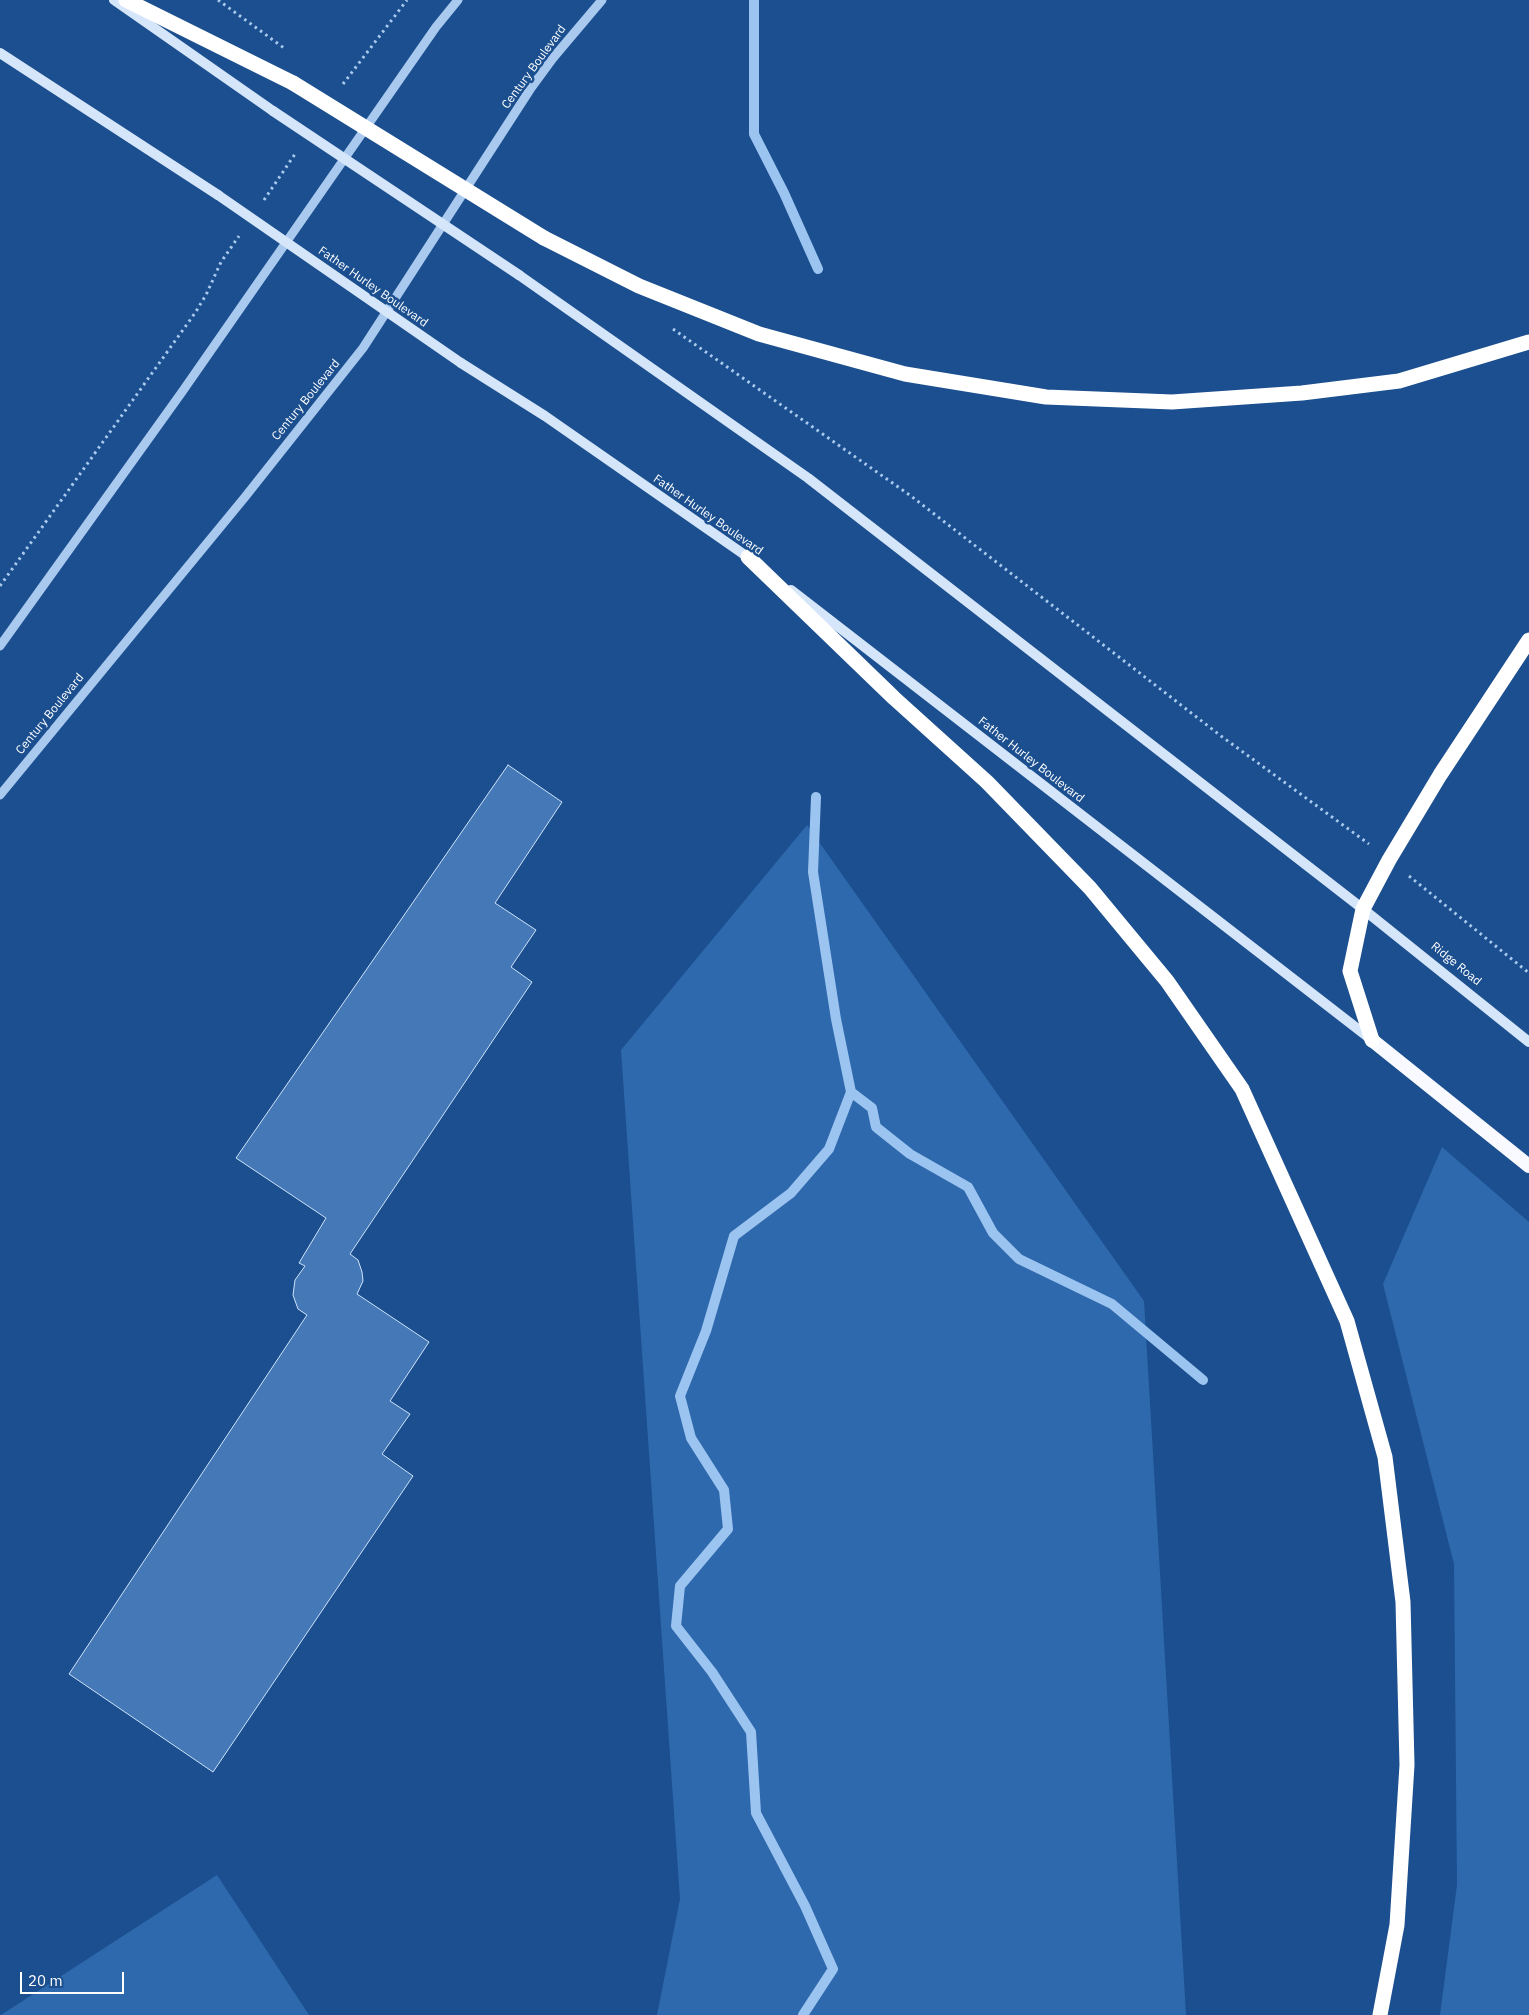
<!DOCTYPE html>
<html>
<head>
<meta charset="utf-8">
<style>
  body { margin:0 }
  #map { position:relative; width:1529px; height:2015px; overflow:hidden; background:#1b4f8f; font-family:"IBM Plex Sans",sans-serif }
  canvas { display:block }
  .scale { position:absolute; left:20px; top:1972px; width:104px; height:22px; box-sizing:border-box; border:2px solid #fff; border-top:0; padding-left:6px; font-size:15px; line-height:18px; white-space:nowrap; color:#fff; -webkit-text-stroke:4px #1b4f8f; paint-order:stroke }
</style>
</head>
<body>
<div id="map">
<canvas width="1529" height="2015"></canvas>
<div class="scale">20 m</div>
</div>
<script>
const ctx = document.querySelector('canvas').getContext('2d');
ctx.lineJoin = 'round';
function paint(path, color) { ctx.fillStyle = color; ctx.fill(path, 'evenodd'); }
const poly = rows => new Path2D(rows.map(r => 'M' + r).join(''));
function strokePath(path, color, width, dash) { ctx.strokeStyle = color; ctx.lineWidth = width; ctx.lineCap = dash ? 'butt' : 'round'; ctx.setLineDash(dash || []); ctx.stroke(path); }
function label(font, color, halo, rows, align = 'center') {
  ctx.font = font + ' "IBM Plex Sans",sans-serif'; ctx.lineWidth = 5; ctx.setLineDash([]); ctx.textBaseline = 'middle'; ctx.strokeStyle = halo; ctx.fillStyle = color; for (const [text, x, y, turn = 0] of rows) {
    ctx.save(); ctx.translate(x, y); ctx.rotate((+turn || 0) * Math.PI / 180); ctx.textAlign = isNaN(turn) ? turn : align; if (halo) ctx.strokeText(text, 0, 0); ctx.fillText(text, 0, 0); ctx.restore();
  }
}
const green = poly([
  [807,825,1144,1301,1186,2015,657,2015,680,1899,621,1050],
  [1442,1147,1529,1222,1529,2015,1440,2015,1457,1885,1454,1564,1383,1284],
  [217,1875,309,2015,1,2015]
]);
const stream = poly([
  [754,0,754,134,784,193,818,269],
  [851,1092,872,1108,876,1127,910,1154,968,1187,993,1233,1019,1259,1112,1304,1203,1380],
  [803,2015,833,1969,805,1906,756,1813,751,1732,712,1672,676,1626,680,1586,728,1529,724,1490,691,1438,680,1396,706,1331,734,1236,791,1193,829,1149,851,1092,836,1019,813,872,816,797]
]);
const building = poly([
  [508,765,562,802,495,903,536,930,511,967,532,982,350,1254,358,1260,362,1272,363,1281,357,1294,429,1342,390,1401,410,1414,382,1454,413,1476,213,1772,69,1674,307,1315,298,1309,293,1295,295,1280,305,1266,299,1263,326,1218,236,1158,508,765]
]);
const path = poly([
  [218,0,284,48],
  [343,84,407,0],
  [264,200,295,154],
  [673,329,911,496,1221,736,1369,844],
  [0,586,195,313,206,295,221,262,239,236],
  [1409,876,1529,973]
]);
const tertiary = poly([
  [0,646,182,392,436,27,458,0],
  [0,795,245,497,363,348,531,88,553,58,602,0]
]);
const secondary = poly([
  [114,0,273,111],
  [0,53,218,195],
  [519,275,808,478,1363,909,1529,1042],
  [461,363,545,416,752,560],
  [791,590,1372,1040]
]);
const trunk = poly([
  [1372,1040,1529,1166]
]);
const motorway = poly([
  [126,0,293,83],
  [544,238,639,286,759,334,905,374,1046,397,1172,402,1302,393,1399,381,1529,342],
  [748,557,894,698,987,782,1090,888,1167,981,1242,1089,1347,1321,1385,1457,1403,1602,1407,1765,1397,1925,1380,2015],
  [1372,1040,1350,971,1363,909,1389,860,1440,775,1529,640]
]);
const secondaryBridge = poly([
  [273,111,519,275],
  [218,195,461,363]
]);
const motorwayBridge = poly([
  [293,83,544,238]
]);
const streetNames = [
  ["Century Boulevard",534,67,-54],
  ["Father Hurley Boulevard",373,287,35],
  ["Century Boulevard",306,400,-51],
  ["Father Hurley Boulevard",708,515,35],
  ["Century Boulevard",50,714,-51],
  ["Father Hurley Boulevard",1031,760,38],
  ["Ridge Road",1456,964,39]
];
paint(green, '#2e69ad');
strokePath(stream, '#9cc4f0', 10);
paint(building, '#4478b7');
strokePath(building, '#cfe3fa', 1);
strokePath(path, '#a9c9ee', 3, [2.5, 4]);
strokePath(tertiary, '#a9c9ee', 9);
strokePath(secondary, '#d6e6fa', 10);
strokePath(trunk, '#f8faff', 14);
strokePath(motorway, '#fff', 15);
strokePath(secondaryBridge, '#d6e6fa', 10);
strokePath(motorwayBridge, '#fff', 15);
label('12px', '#fff', '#1b4f8f', streetNames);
</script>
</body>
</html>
